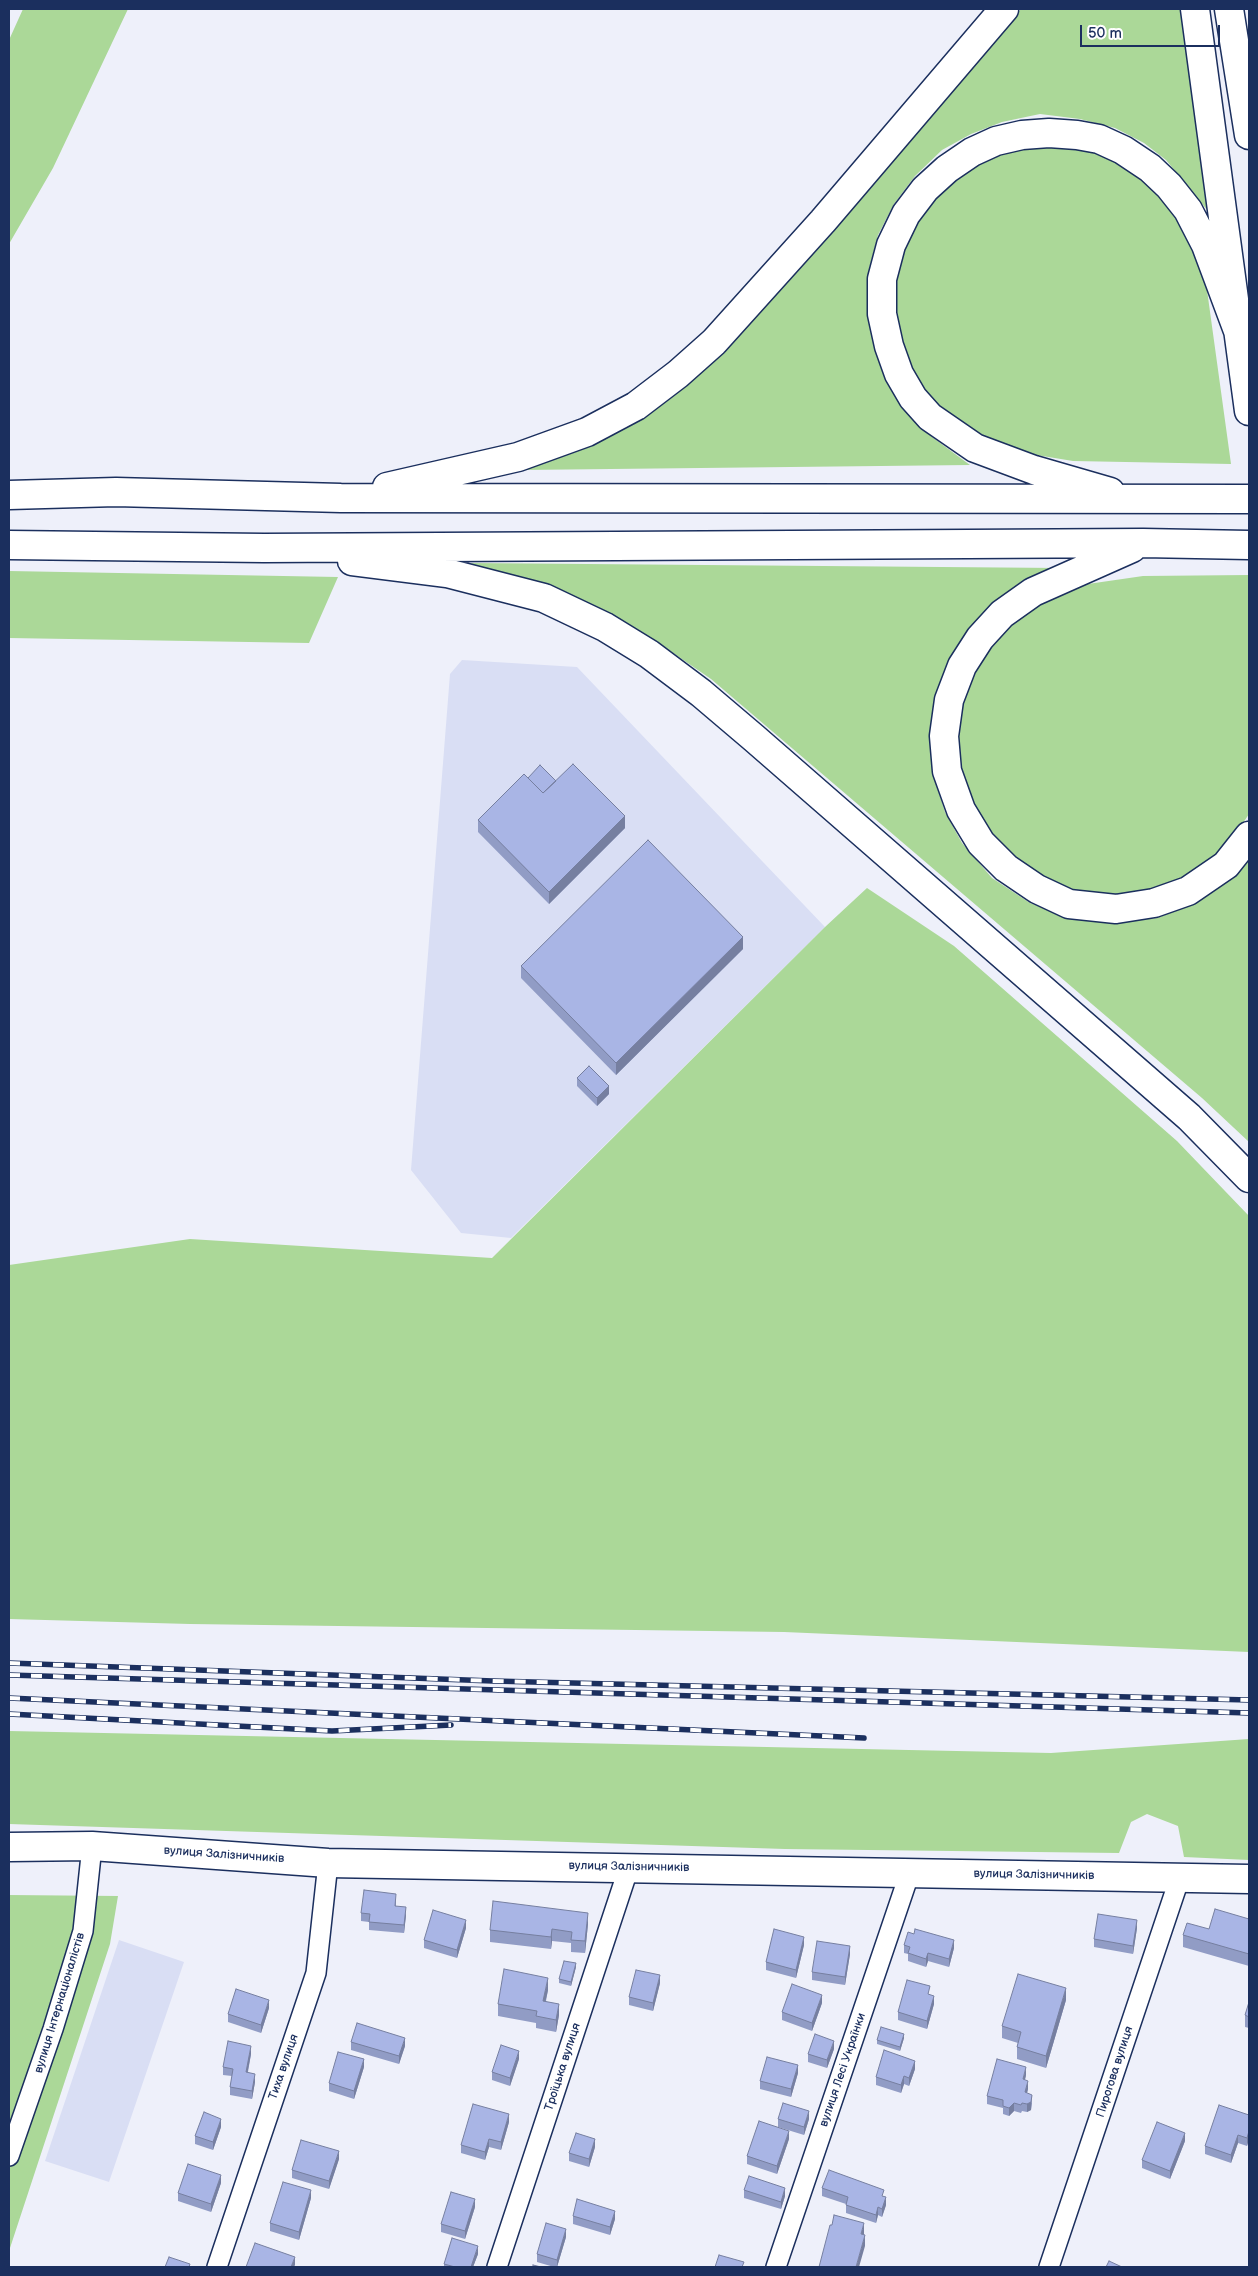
<!DOCTYPE html>
<html>
<head>
<meta charset="utf-8">
<style>
  body { margin:0 }
  #map { position:relative; width:1258px; height:2276px; overflow:hidden; background:#eef0fa; font-family:"Balsamiq Sans",sans-serif }
  canvas { display:block }
  .frame { position:absolute; inset:0; border:10px solid #1b2f5e; pointer-events:none }
  .scale { position:absolute; left:1080px; top:25px; width:140px; height:22px; box-sizing:border-box; border:2px solid #1b2f5e; border-top:0; padding-left:6px; font-size:15px; line-height:18px; white-space:nowrap; color:#1b2f5e; -webkit-text-stroke:4px #fff; paint-order:stroke }
</style>
</head>
<body>
<div id="map">
<canvas width="1258" height="2276"></canvas>
<div class="frame"></div>
<div class="scale">50 m</div>
</div>
<script>
const ctx = document.querySelector('canvas').getContext('2d');
ctx.lineJoin = 'round';
function paint(path, color) { ctx.fillStyle = color; ctx.fill(path, 'evenodd'); }
const poly = rows => new Path2D(rows.map(r => 'M' + r).join(''));
function strokePath(path, color, width, dash) { ctx.strokeStyle = color; ctx.lineWidth = width; ctx.lineCap = dash ? 'butt' : 'round'; ctx.setLineDash(dash || []); ctx.stroke(path); }
function label(font, color, halo, rows, align = 'center') {
  ctx.font = font + ' "Balsamiq Sans",sans-serif'; ctx.lineWidth = 4; ctx.setLineDash([]); ctx.textBaseline = 'middle'; ctx.strokeStyle = halo; ctx.fillStyle = color; for (const [text, x, y, turn = 0] of rows) {
    ctx.save(); ctx.translate(x, y); ctx.rotate((+turn || 0) * Math.PI / 180); ctx.textAlign = isNaN(turn) ? turn : align; if (halo) ctx.strokeText(text, 0, 0); ctx.fillText(text, 0, 0); ctx.restore();
  }
}
const built = poly([
  [462,660,577,667,825,927,511,1238,461,1233,411,1170,450,674],
  [119,1940,184,1962,109,2182,45,2161]
]);
const green = poly([
  [23,9,128,9,53,168,9,244,9,40],
  [1021,9,1181,9,1208,211,1166,160,1144,143,1115,128,1080,119,1040,114,1002,122,971,134,942,150,915,176,894,204,878,235,869,269,867,304,872,335,880,364,893,391,913,418,932,437,970,465,521,470,576,452,644,416,832,228],
  [1035,146,1068,146,1097,152,1126,165,1169,202,1197,253,1207,290,1231,464,1073,461,1018,452,985,440,937,410,906,363,894,305,895,277,902,249,916,219,933,196,975,163,1001,152],
  [469,563,1060,568,1017,587,988,609,964,636,945,672,934,708,930,742,933,775,945,812,962,843,992,878,1030,903,1069,918,1109,923,1157,918,1196,903,1227,882,1249,858,1249,1142,1202,1098,711,679,657,642,609,615,533,583],
  [9,571,338,577,309,643,9,638],
  [1249,575,1249,814,1225,850,1195,875,1162,890,1122,897,1076,894,1010,860,967,805,954,736,960,695,983,649,1039,599,1081,585,1143,576],
  [867,888,954,946,1177,1141,1249,1216,1249,1652,784,1632,190,1624,9,1619,9,1265,190,1239,492,1258,825,927],
  [9,1731,1051,1753,1249,1739,1249,1860,1184,1857,1178,1826,1147,1814,1131,1822,1119,1853,785,1849,9,1824],
  [9,1895,118,1896,110,1944,9,2251]
]);
const street = poly([
  [9,2156,53,2029,83,1931,92,1846],
  [217,2267,316,1973,328,1863],
  [497,2267,629,1867],
  [776,2267,910,1872],
  [1049,2267,1180,1877]
]);
const secondary = poly([
  [9,1847,92,1846,328,1863,1249,1879]
]);
const highway = poly([
  [1195,9,1249,411],
  [1229,9,1249,135],
  [387,487,518,457,587,432,636,406,678,374,714,342,823,221,1004,9],
  [1110,492,1034,470,975,448,930,417,913,398,899,374,889,346,882,314,882,279,891,245,906,214,925,189,947,169,972,152,996,141,1022,135,1049,133,1077,135,1099,139,1123,150,1150,168,1169,186,1188,210,1206,245,1240,336],
  [9,495,116,492,341,498,1249,499],
  [9,545,264,548,1143,543,1249,545],
  [1132,548,1033,592,1002,614,980,638,962,666,949,700,944,736,947,771,961,810,981,843,1006,868,1037,889,1069,904,1116,909,1154,903,1188,891,1226,865,1249,836],
  [352,561,447,573,544,598,605,627,649,654,701,693,754,738,1189,1117,1249,1178]
]);
const rail = poly([
  [9,1663,493,1681,1249,1700],
  [9,1675,1249,1713],
  [9,1698,864,1738],
  [9,1714,332,1731,451,1725]
]);
const wall = poly([
  [528,778,556,781,625,828,549,904,478,832,478,820],
  [743,949,616,1075,521,978,521,966],
  [577,1078,609,1094,597,1106,577,1086],
  [396,1901,396,1906,406,1915,404,1933,369,1930,369,1922,361,1921,361,1913],
  [1249,1919,1249,1966,1183,1947,1183,1935,1209,1929],
  [588,1924,585,1953,571,1952,571,1943,552,1941,551,1949,490,1942,490,1930],
  [466,1928,457,1958,424,1948,424,1940],
  [1137,1928,1133,1954,1094,1947,1094,1939],
  [914,1934,954,1948,949,1967,928,1961,926,1967,908,1961,908,1954,904,1953,904,1945],
  [804,1945,796,1978,766,1970,766,1962],
  [850,1954,845,1985,812,1980,812,1972],
  [576,1967,571,1986,559,1983,559,1979],
  [660,1983,653,2011,629,2005,629,1997],
  [548,1990,546,2001,559,2015,556,2032,536,2028,536,2023,498,2016,498,2004],
  [930,1995,934,2004,927,2029,898,2020,898,2012],
  [1066,2000,1046,2068,1017,2059,1017,2047,1018,2043,1002,2038,1002,2026],
  [1249,2002,1249,2028,1245,2027,1245,2015],
  [822,2003,812,2031,782,2020,782,2012],
  [269,2008,261,2033,228,2022,228,2014],
  [904,2038,900,2051,877,2044,877,2040],
  [351,2042,405,2046,399,2064,351,2050],
  [834,2049,827,2068,808,2062,808,2054],
  [251,2054,248,2072,255,2082,252,2099,230,2095,230,2087,232,2076,223,2075,223,2067],
  [519,2059,510,2086,492,2080,492,2072],
  [364,2067,354,2099,329,2091,329,2083],
  [915,2069,909,2086,904,2084,901,2093,876,2085,876,2077],
  [798,2073,791,2097,760,2089,760,2081],
  [1026,2075,1025,2080,1028,2089,1027,2093,1032,2103,1031,2110,1027,2112,1022,2111,1021,2113,1014,2111,1009,2116,1003,2114,1003,2108,987,2104,987,2096],
  [1249,2115,1249,2139,1247,2146,1238,2143,1231,2163,1205,2154,1205,2146],
  [778,2119,809,2119,804,2135,778,2127],
  [509,2122,501,2150,489,2147,485,2160,461,2153,461,2145],
  [221,2127,213,2150,195,2144,195,2136],
  [789,2139,777,2174,747,2164,747,2156],
  [1185,2141,1170,2179,1142,2168,1142,2160],
  [595,2147,589,2167,569,2161,569,2153],
  [339,2159,329,2189,292,2178,292,2170],
  [221,2183,211,2212,178,2201,178,2193],
  [822,2188,884,2197,886,2205,882,2217,878,2215,876,2223,846,2213,846,2204,822,2196],
  [744,2190,785,2196,781,2209,744,2198],
  [311,2198,299,2240,270,2231,270,2223],
  [475,2207,465,2239,441,2232,441,2224],
  [573,2216,615,2219,610,2235,573,2224],
  [566,2237,557,2267,554,2267,537,2262,537,2254],
  [478,2254,473,2267,444,2267,444,2264]
]);
const shadedWall = poly([
  [625,816,625,828,549,904,549,892],
  [743,937,743,949,616,1075,616,1063],
  [609,1086,609,1094,597,1106,597,1098],
  [406,1907,406,1915,404,1933,404,1925],
  [588,1913,588,1924,585,1953,585,1941],
  [466,1920,466,1928,457,1958,457,1950],
  [1137,1920,1137,1928,1133,1954,1133,1946],
  [552,1929,552,1941,551,1949,551,1937],
  [804,1937,804,1945,796,1978,796,1970],
  [954,1940,954,1948,949,1967,949,1959],
  [850,1946,850,1954,845,1985,845,1977],
  [928,1953,928,1961,926,1967,926,1959],
  [576,1963,576,1967,571,1986,571,1982],
  [660,1975,660,1983,653,2011,653,2003],
  [548,1978,548,1990,543,2012,543,2001],
  [1066,1988,1066,2000,1046,2068,1046,2056],
  [822,1995,822,2003,812,2031,812,2023],
  [934,1996,934,2004,927,2029,927,2021],
  [269,2000,269,2008,261,2033,261,2025],
  [559,2004,559,2015,556,2032,556,2020],
  [904,2034,904,2038,900,2051,900,2047],
  [405,2038,405,2046,399,2064,399,2056],
  [834,2041,834,2049,827,2068,827,2060],
  [251,2046,251,2054,246,2080,246,2072],
  [519,2051,519,2059,510,2086,510,2078],
  [364,2059,364,2067,354,2099,354,2091],
  [915,2061,915,2069,909,2086,909,2078],
  [798,2065,798,2073,791,2097,791,2089],
  [1026,2067,1026,2075,1023,2087,1023,2079],
  [255,2074,255,2082,252,2099,252,2091],
  [904,2076,904,2084,901,2093,901,2085],
  [1028,2081,1028,2089,1025,2100,1025,2092],
  [1032,2095,1031,2110,1027,2112,1027,2104],
  [1014,2103,1014,2111,1009,2116,1009,2108],
  [809,2111,809,2119,804,2135,804,2127],
  [509,2114,509,2122,501,2150,501,2142],
  [221,2119,221,2127,213,2150,213,2142],
  [789,2131,789,2139,777,2174,777,2166],
  [1249,2131,1249,2139,1247,2146,1247,2138],
  [1185,2133,1185,2141,1170,2179,1170,2171],
  [1238,2135,1238,2143,1231,2163,1231,2155],
  [489,2139,489,2147,485,2160,485,2152],
  [595,2139,595,2147,589,2167,589,2159],
  [339,2151,339,2159,329,2189,329,2181],
  [221,2175,221,2183,211,2212,211,2204],
  [785,2188,785,2196,781,2209,781,2202],
  [311,2190,311,2198,299,2240,299,2232],
  [886,2197,886,2205,882,2217,882,2209],
  [475,2199,475,2207,465,2239,465,2231],
  [878,2207,878,2215,876,2223,876,2215],
  [615,2211,615,2219,610,2235,610,2227],
  [864,2223,864,2235,861,2234],
  [566,2229,566,2237,557,2267,557,2260],
  [865,2235,865,2246,859,2267,856,2267],
  [478,2246,478,2254,473,2267,471,2267],
  [295,2257,295,2265,294,2267,291,2267]
]);
const building = poly([
  [573,764,625,816,549,892,478,820,524,774,543,793,573,764],
  [540,765,556,781,543,793,528,778,540,765],
  [648,840,743,937,616,1063,521,966,648,840],
  [589,1066,609,1086,597,1098,577,1078,589,1066],
  [364,1890,396,1894,395,1906,406,1907,404,1925,369,1922,370,1914,361,1913,364,1890],
  [493,1901,588,1913,585,1941,571,1940,572,1932,552,1929,551,1937,490,1930,493,1901],
  [1215,1909,1249,1919,1249,1954,1183,1935,1187,1923,1209,1929,1215,1909],
  [433,1910,466,1920,457,1950,424,1940,433,1910],
  [1098,1914,1137,1920,1133,1946,1094,1939,1098,1914],
  [774,1929,804,1937,796,1970,766,1962,774,1929],
  [915,1929,954,1940,949,1959,928,1953,926,1959,908,1953,910,1947,904,1945,908,1932,914,1934,915,1929],
  [817,1941,850,1946,845,1977,812,1972,817,1941],
  [564,1961,576,1963,571,1982,559,1979,564,1961],
  [504,1969,548,1978,543,2001,559,2004,556,2020,536,2016,537,2011,498,2004,504,1969],
  [636,1970,660,1975,653,2003,629,1997,636,1970],
  [1018,1974,1066,1988,1046,2056,1017,2047,1021,2032,1002,2026,1018,1974],
  [907,1980,930,1986,928,1994,934,1996,927,2021,898,2012,907,1980],
  [792,1984,822,1995,812,2023,782,2012,792,1984],
  [236,1989,269,2000,261,2025,228,2014,236,1989],
  [1249,2002,1249,2017,1245,2015,1249,2002],
  [357,2023,405,2038,399,2056,351,2042,357,2023],
  [881,2027,904,2034,900,2047,877,2040,881,2027],
  [815,2034,834,2041,827,2060,808,2054,815,2034],
  [228,2041,251,2046,246,2072,255,2074,252,2091,230,2087,233,2069,223,2067,228,2041],
  [501,2045,519,2051,510,2078,492,2072,501,2045],
  [884,2050,915,2061,909,2078,904,2076,901,2085,876,2077,884,2050],
  [338,2052,364,2059,354,2091,329,2083,338,2052],
  [767,2057,798,2065,791,2089,760,2081,767,2057],
  [997,2059,1026,2067,1023,2079,1028,2081,1025,2092,1032,2095,1031,2102,1027,2104,1022,2103,1021,2105,1014,2103,1009,2108,1003,2106,1003,2100,987,2096,997,2059],
  [783,2103,809,2111,804,2127,778,2119,783,2103],
  [473,2104,509,2114,501,2142,489,2139,485,2152,461,2145,473,2104],
  [1219,2105,1249,2115,1249,2131,1247,2138,1238,2135,1231,2155,1205,2146,1219,2105],
  [204,2112,221,2119,213,2142,195,2136,204,2112],
  [759,2121,789,2131,777,2166,747,2156,759,2121],
  [1157,2122,1185,2133,1170,2171,1142,2160,1157,2122],
  [576,2133,595,2139,589,2159,569,2153,576,2133],
  [301,2140,339,2151,329,2181,292,2170,301,2140],
  [188,2164,221,2175,211,2204,178,2193,188,2164],
  [829,2170,884,2190,882,2196,886,2197,882,2209,878,2207,876,2215,846,2205,848,2197,822,2188,829,2170],
  [749,2176,785,2188,781,2202,744,2190,749,2176],
  [283,2182,311,2190,299,2232,270,2223,283,2182],
  [451,2192,475,2199,465,2231,441,2224,451,2192],
  [577,2199,615,2211,610,2227,573,2216,577,2199],
  [834,2215,864,2223,861,2234,865,2235,856,2267,819,2267,830,2225,832,2225,834,2215],
  [546,2223,566,2229,557,2260,537,2254,546,2223],
  [452,2238,478,2246,471,2267,455,2267,444,2264,452,2238],
  [255,2243,295,2257,291,2267,246,2267,255,2243],
  [719,2255,744,2262,742,2267,715,2267,719,2255],
  [169,2257,190,2264,189,2267,165,2267,169,2257],
  [1109,2261,1122,2267,1106,2267,1109,2261],
  [533,2265,541,2267,533,2267,533,2265]
]);
const streetNames = [
  ["вулиця Залізничників",224,1855,4],
  ["вулиця Залізничників",629,1867,1],
  ["вулиця Залізничників",1034,1875,1],
  ["вулиця Інтернаціоналістів",60,2003,-73],
  ["Тиха вулиця",284,2067,-71],
  ["Троїцька вулиця",563,2067,-72],
  ["вулиця Лесі Українки",843,2070,-71],
  ["Пирогова вулиця",1115,2072,-72]
];
paint(built, '#d9def4');
paint(green, '#abd898');
strokePath(street, '#1b2f5e', 22);
strokePath(secondary, '#1b2f5e', 31);
strokePath(highway, '#1b2f5e', 31);
strokePath(street, '#fff', 19);
strokePath(secondary, '#fff', 28);
strokePath(highway, '#fff', 28);
strokePath(rail, '#1b2f5e', 5.5);
strokePath(rail, '#fff', 4, [11]);
paint(wall, '#919cc5');
paint(shadedWall, '#767fa0');
paint(building, '#a9b5e5');
strokePath(building, '#767fa0', 1);
label('12px', '#1b2f5e', '#fff', streetNames);
</script>
</body>
</html>
